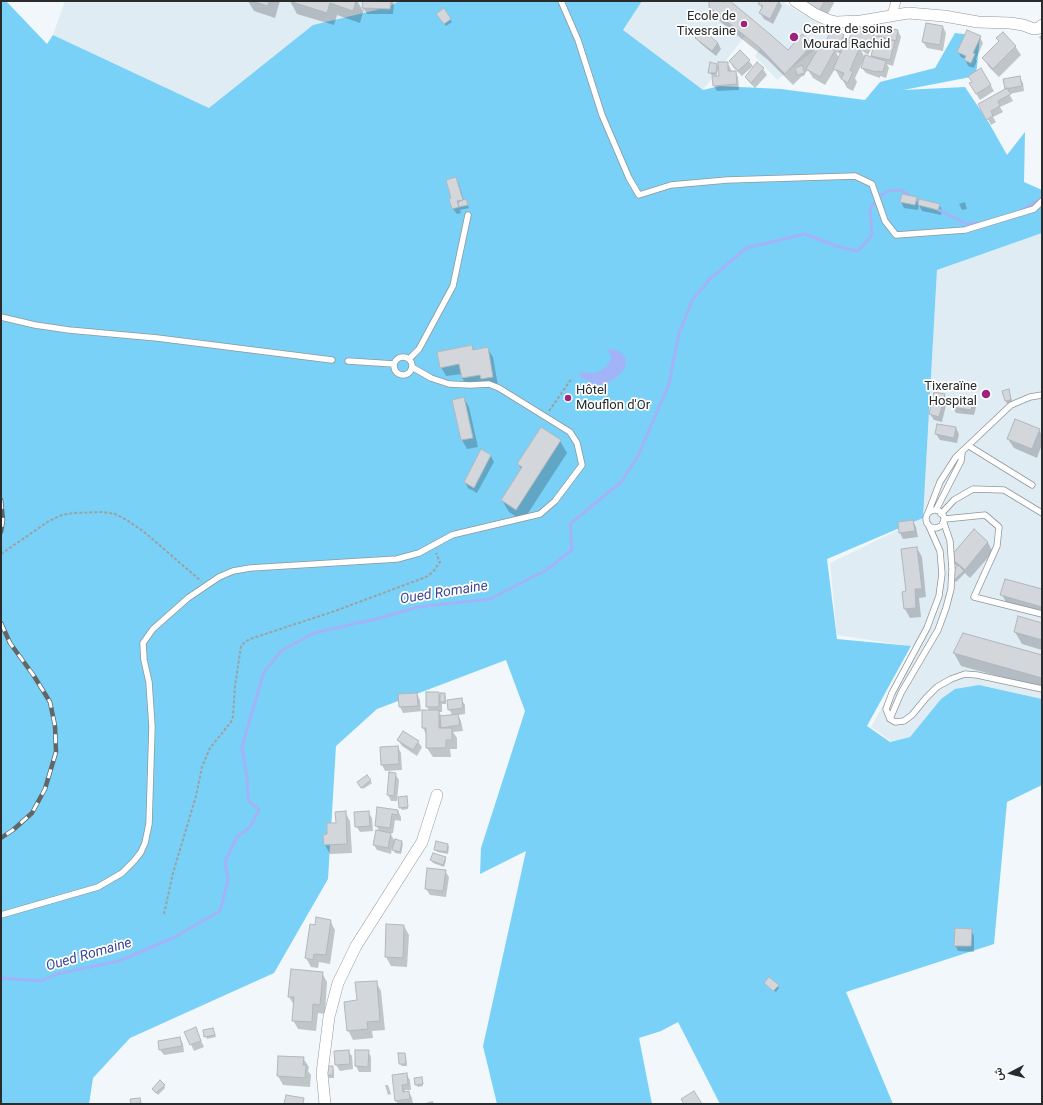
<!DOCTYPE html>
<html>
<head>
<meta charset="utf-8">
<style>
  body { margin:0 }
  #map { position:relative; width:1043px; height:1105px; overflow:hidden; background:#f1f7fa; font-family:Roboto,Vazirmatn,sans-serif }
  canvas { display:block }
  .frame { position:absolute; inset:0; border:2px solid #292b2c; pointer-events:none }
  .north { position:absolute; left:991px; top:1053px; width:40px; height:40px; -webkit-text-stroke:3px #fff; paint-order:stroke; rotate:264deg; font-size:11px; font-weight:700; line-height:16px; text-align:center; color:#292b2c }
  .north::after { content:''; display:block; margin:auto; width:14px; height:18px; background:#292b2c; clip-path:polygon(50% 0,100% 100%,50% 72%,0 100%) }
</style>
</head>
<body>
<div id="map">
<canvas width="1043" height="1105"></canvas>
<div class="frame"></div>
<div class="north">ش</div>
</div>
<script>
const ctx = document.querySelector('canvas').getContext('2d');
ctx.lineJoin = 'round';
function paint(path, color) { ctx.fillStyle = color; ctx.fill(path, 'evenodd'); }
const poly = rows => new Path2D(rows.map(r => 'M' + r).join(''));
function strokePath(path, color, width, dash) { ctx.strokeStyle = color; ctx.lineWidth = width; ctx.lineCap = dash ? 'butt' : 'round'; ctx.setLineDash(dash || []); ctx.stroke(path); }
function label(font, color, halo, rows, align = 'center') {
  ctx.font = font + ' Roboto,sans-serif'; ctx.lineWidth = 3.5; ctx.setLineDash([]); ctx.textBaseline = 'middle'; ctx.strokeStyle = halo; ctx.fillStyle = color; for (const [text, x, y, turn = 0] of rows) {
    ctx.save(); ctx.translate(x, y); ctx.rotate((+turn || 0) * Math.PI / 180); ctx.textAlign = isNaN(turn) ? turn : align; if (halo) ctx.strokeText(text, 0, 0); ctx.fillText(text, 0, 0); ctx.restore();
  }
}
const built = poly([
  [65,1,781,1,835,33,826,47,822,44,777,80,755,56,760,48,745,36,703,90,209,108,53,35],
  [1042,233,1042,699,979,685,941,699,910,737,891,741,871,727,916,647,837,635,830,563,923,518,937,270]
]);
const forest = poly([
  [1,1,6,1,47,44,53,35,209,108,313,25,389,7,399,1,642,1,623,30,703,90,720,86,781,89,865,100,880,82,935,68,955,33,980,36,976,76,903,90,965,87,989,123,1007,155,1025,132,1024,182,1042,190,1042,233,937,270,923,518,827,559,837,639,911,646,867,726,890,742,910,737,941,699,955,689,979,685,1042,699,1042,785,1007,802,994,944,846,992,893,1104,720,1104,678,1022,661,1031,639,1038,652,1104,497,1104,483,1046,526,851,480,874,481,848,525,711,506,660,377,709,336,746,328,879,274,973,130,1038,93,1078,89,1104,1,1104]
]);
const water = poly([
  [606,349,617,350,621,353,626,359,625,368,618,376,607,384,597,385,580,377,580,374,581,372,595,373,602,370,608,364,611,359,611,355]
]);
const shadow = poly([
  [248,1,280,1,275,18,254,11],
  [290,1,357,1,363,11,364,1,392,1,394,4,393,14,367,14,364,9,360,23,337,15,334,25,297,14],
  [710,1,730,1,788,52,802,35,812,45,817,53,828,47,826,43,843,35,846,41,852,45,849,40,874,34,876,37,881,38,879,36,898,31,901,37,893,66,887,64,889,68,886,78,880,76,880,78,866,73,862,68,864,61,863,61,855,78,857,82,853,91,847,88,842,79,840,78,835,69,825,85,813,78,808,70,805,73,805,75,801,77,793,85,768,60,717,19,710,7],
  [875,42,872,56,874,59,865,58,861,50,868,55],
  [836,52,841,54,839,58],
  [761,1,779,1,782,6,773,24,764,19,760,13,762,9,760,4],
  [794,1,833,1,834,3,825,19],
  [439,17,450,19,452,22,446,26],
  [943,27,946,33,943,51,927,48,923,42],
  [1042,34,1042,42,1039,37],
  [980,37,983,43,976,59,977,61,974,68,968,66,965,59,961,57,958,52],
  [697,38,718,43,721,49,716,56,700,43],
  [998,39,1015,46,1021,55,999,77,989,67,983,58,1000,42],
  [730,61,749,61,753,66,742,76,733,67],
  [727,63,731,69,731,72,735,72,738,77,739,90,717,91,714,86],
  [757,63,763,69,767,75,755,88,749,82,746,77],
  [716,64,718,67,717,76,711,75,710,72],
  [981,69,994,91,980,100,970,84,973,82],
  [1019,77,1023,83,1024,91,1009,94,1013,101,1000,107,1003,112,993,117,996,122,991,125,980,105,1007,90,1006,88],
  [456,178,459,184,464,201,466,201,469,208,460,210,461,213,457,214,453,209,452,199],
  [916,198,919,203,939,204,942,210,941,215,922,211,919,205,918,210,904,208,901,202],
  [965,202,967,209,962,210,959,204],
  [472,346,474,350,487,348,493,357,498,386,487,388,485,384,468,387,462,378,462,374,446,376,441,367],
  [1003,392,1010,393,1012,402,1007,404],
  [944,395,947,401,942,422,934,420,930,414],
  [464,398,469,407,478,447,467,449,462,440,453,400],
  [972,401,976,407,974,415,956,413,953,407],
  [956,428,959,434,957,443,940,440,936,434],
  [1039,430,1042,435,1042,444,1037,458,1014,448,1008,439],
  [560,441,567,453,523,521,509,512,502,500,522,470,518,464],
  [491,456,494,462,477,493,468,488,465,482],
  [913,521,916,527,918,537,903,539,900,533,899,523],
  [974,531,988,543,993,552,970,578,965,573,956,582,951,577,957,567,951,557],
  [917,548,922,557,926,597,919,598,921,617,910,618,905,609,903,593,907,592],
  [1042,590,1042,614,1007,604,1002,595],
  [1042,624,1042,650,1022,644,1015,632],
  [964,634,1042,656,1042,688,961,666,954,653],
  [438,693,441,697,445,694,446,697,446,704,442,704,442,712,439,712,442,717,453,716,449,709,461,699,465,705,465,714,458,715,461,721,463,731,453,732,457,738,457,749,450,749,451,757,433,757,427,748,427,736,423,728,423,711,403,713,400,707,399,695,417,694,420,700,421,711,429,711,427,706],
  [398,740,418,742,422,747,417,756,402,746],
  [398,747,401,753,402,770,385,771,382,765,381,748],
  [390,773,395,774,399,780,397,801,391,801,388,795],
  [367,776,372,783,363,789,359,782],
  [406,797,408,809,402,810,400,807],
  [378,809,398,811,401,817,401,821,395,820,393,833,390,833,394,840,402,842,403,844,401,854,395,853,392,848,391,854,377,850,374,845,379,831,376,825],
  [345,812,350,821,352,853,330,854,325,845,328,835],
  [368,812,372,818,373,831,360,832,356,826],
  [448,845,449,847,448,854,437,852,436,850],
  [445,858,446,861,444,867,433,863,431,860],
  [445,871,449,877,446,897,430,895,426,889],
  [330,920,335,930,330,964,319,962,318,968,311,967,306,958,311,925,316,926],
  [387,925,404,926,409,935,407,967,391,966,386,957],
  [971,930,974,936,974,952,958,951,955,945],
  [322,973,327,982,325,1014,318,1013,316,1031,298,1029,293,1020,294,1005,289,997],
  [376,982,381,991,385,1030,372,1031,373,1038,353,1040,348,1030,358,1001],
  [766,983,778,986,779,988,776,992],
  [213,1029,216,1037,207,1039,204,1031],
  [186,1033,198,1034,204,1047,194,1051],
  [180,1038,183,1044,184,1052,164,1055,160,1050],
  [348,1051,352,1056,353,1069,340,1071,336,1065],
  [368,1051,371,1057,371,1072,359,1072,356,1066],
  [405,1054,406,1056,407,1066,402,1066,400,1064],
  [303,1058,309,1067,308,1071,311,1075,310,1087,283,1085,278,1076],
  [332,1067,334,1070,334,1078,329,1078,328,1075],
  [406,1074,410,1080,411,1090,405,1090,405,1093,409,1092,412,1098,413,1104,398,1104,396,1101,393,1076],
  [421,1078,423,1086,418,1087,416,1085],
  [164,1085,165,1088,158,1095,153,1089],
  [385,1085,388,1085,391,1094,388,1095],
  [433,1101,434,1104,425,1104,425,1103],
  [385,1103,394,1103,395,1104,385,1104]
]);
const stream = poly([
  [935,208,967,224,981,223],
  [1022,210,1042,198],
  [1,978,41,981,57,974,119,961,173,938,220,911,228,880,225,861,237,837,249,828,259,810,248,800,247,778,242,746,264,672,281,651,314,633,380,618,418,607,490,599,548,569,572,550,570,524,621,482,637,458,669,384,679,333,693,299,709,280,746,248,805,234,836,246,858,251,872,235,870,209,878,198,888,191,901,190,916,200,922,203]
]);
const building = poly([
  [252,1,269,1,268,6,252,1],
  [289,1,356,1,353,11,330,3,327,13,289,1],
  [363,1,391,1,390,9,362,8,363,1],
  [709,1,721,1,722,2,730,1,771,35,788,50,802,34,813,44,785,74,760,48,709,7,709,1],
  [760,1,779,1,770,19,759,13,763,6,758,4,760,1],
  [803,1,825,1,819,11,803,1],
  [444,8,451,19,444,24,436,14,444,8],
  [858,23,875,33,864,50,848,40,858,23],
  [926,23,943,26,940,45,922,42,926,23],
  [881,26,898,30,896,41,878,36,881,26],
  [702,29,718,43,712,51,695,38,702,29],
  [832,29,844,35,837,49,825,43,832,29],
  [967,30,981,36,973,53,975,54,971,63,964,60,966,56,957,52,967,30],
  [1003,32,1016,46,993,69,982,58,999,41,996,38,1003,32],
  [876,36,895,41,890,60,871,56,876,36],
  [846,41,860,47,850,70,853,72,848,83,841,79,844,73,833,69,846,41],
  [822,42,835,50,820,77,806,69,822,42],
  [740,50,750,60,738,71,729,61,740,50],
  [865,55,886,61,883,72,877,71,877,72,861,68,865,55],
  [710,62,717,64,716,73,708,73,710,62],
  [718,62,728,62,728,71,736,71,737,84,713,86,712,76,719,76,718,62],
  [757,62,764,68,751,83,745,77,757,62],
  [802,65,805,73,797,75,795,68,802,65],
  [981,68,991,85,976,94,969,83,972,82,968,76,981,68],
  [1020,76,1022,86,1005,89,1003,79,1020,76],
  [1007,88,1011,94,998,101,1000,106,991,111,993,116,986,120,978,104,1007,88],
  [456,177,463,200,457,201,459,207,452,209,449,199,451,198,446,180,456,177],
  [902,194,917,197,915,205,900,202,902,194],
  [466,199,468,205,459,207,458,202,466,199],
  [919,199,940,204,938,210,918,205,919,199],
  [472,345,473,350,488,347,493,377,481,379,480,375,462,378,459,364,440,368,437,352,472,345],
  [1009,389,1011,400,1005,401,1002,391,1009,389],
  [934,392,945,394,939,417,929,414,934,392],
  [464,397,473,438,461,440,452,400,464,397],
  [953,397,973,400,971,410,952,407,953,397],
  [1015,419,1040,429,1032,449,1007,439,1015,419],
  [937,424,956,427,954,438,935,434,937,424],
  [541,427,561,440,516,510,501,500,522,467,517,464,541,427],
  [481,449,491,455,474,488,464,482,481,449],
  [913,520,915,531,899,533,898,522,913,520],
  [974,529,988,542,965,570,950,557,974,529],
  [917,547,922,589,915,589,916,608,904,609,902,592,906,591,901,549,917,547],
  [958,565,964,571,954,580,948,575,958,565],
  [1005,579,1042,589,1042,607,1000,595,1005,579],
  [1018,616,1042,623,1042,640,1014,632,1018,616],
  [963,633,1042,655,1042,678,953,653,963,633],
  [426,692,439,692,439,707,426,707,426,692],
  [417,693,418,706,399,707,398,694,417,693],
  [440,693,445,693,445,702,440,702,440,693],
  [462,698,463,708,448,710,447,700,462,698],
  [422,710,439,710,439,728,452,728,452,740,446,740,446,748,426,748,426,728,422,728,422,710],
  [458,714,460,725,441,728,440,716,458,714],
  [403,731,419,741,413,750,397,740,403,731],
  [398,746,399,764,381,765,380,747,398,746],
  [389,772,396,773,394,796,387,795,389,772],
  [367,775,371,780,361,788,357,782,367,775],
  [407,796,408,807,399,808,398,797,407,796],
  [377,807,398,810,398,815,392,814,390,828,375,826,377,807],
  [346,811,347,844,324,845,323,835,327,834,327,823,336,823,335,812,346,811],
  [369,811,370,826,355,827,354,812,369,811],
  [376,830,391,833,388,848,373,845,376,830],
  [395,839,402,841,400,852,392,850,395,839],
  [436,841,448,844,447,852,434,850,436,841],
  [433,853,446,857,443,865,430,860,433,853],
  [427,868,446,870,443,891,425,889,427,868],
  [316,917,331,920,326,955,314,954,313,960,305,958,310,924,315,925,316,917],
  [386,924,404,925,403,958,385,957,386,924],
  [955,928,972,929,971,946,954,946,955,928],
  [291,969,323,972,320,1005,313,1004,312,1022,292,1021,294,997,288,997,291,969],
  [769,977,779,985,773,991,764,983,769,977],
  [377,981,380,1021,367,1022,368,1029,347,1031,344,1002,357,1000,355,982,377,981],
  [196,1027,201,1041,190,1045,184,1032,196,1027],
  [213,1028,215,1035,204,1037,203,1030,213,1028],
  [180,1037,182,1046,159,1050,158,1041,180,1037],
  [349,1050,350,1064,335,1065,334,1051,349,1050],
  [355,1050,369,1050,368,1067,355,1066,355,1050],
  [398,1053,405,1053,406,1064,399,1064,398,1053],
  [278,1056,304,1057,303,1065,306,1065,305,1078,277,1076,278,1056],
  [327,1066,333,1066,333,1075,327,1075,327,1066],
  [407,1073,408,1084,402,1085,403,1092,409,1091,410,1099,395,1101,392,1075,407,1073],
  [422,1077,423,1084,415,1085,414,1078,422,1077],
  [160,1080,165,1085,156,1093,152,1089,160,1080],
  [694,1091,702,1104,684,1104,681,1099,694,1091],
  [286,1095,304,1098,303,1104,284,1104,286,1095],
  [140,1098,141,1103,131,1104,130,1099,140,1098]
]);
const path = poly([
  [549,411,572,378],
  [1,554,49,521,62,515,73,513,103,512,115,514,125,519,143,531,201,581],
  [164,914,173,873,196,796,202,767,210,748,231,722,233,716,235,686,241,646,245,642,250,639,335,611,426,577,433,572,440,562,436,553]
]);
const service = poly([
  [561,1,578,40,602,115,629,178,639,195,671,185,727,180,855,176,872,184,885,221,896,235,965,230,1034,209,1042,201],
  [1,317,35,325,69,330,157,338,332,360],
  '394 366a9 9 0 1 1 18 0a9 9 0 1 1-18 0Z',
  [409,359,419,349,453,286,468,215],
  [348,361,394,364],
  [969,446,1032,485],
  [936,510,961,461,962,453],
  '926 519a9 9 0 1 1 18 0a9 9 0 1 1-18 0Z',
  [928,513,940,482,956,457,1011,405,1030,397,1042,395],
  [941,514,954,500,973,489,1004,490,1042,513],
  [945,519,985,515,999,527,997,546,974,597,1042,614],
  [928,524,940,551,942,574,939,596,927,628,892,693,886,709,890,719,895,722,904,721,912,715,926,698,937,687,951,679,965,674,977,675,1042,689],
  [890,719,901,693,938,630,946,608,951,589,952,569,950,541,944,523],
  [1,915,98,887,122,873,134,861,141,852,145,843,149,824,152,727,149,682,144,660,143,643,153,629,188,598,219,577,233,571,250,568,397,559,419,553,452,535,460,533,540,514,555,501,582,465,577,443,570,432,499,388,489,384,470,385,449,384,431,378,412,367]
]);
const pedestrian = poly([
  [892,15,896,1]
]);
const minor = poly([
  [795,1,815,14,828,20,836,22,861,21,908,13,944,16,978,22,1010,23,1023,25,1034,29,1039,28,1042,25],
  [325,1104,322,1073,329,1017,338,983,356,946,422,842,437,795]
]);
const rail = poly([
  [1,500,3,520,1,532],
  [1,623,10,643,34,676,50,702,55,726,56,752,45,789,32,813,13,830,1,838]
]);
const markers = [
  [744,24,4,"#9c247e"],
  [794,37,5,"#9c247e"],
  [986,394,5,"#9c247e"],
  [568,398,4,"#9c247e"]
];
const poiNames = [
  ["Ecole de",736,17],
  ["Tixesraine",736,32],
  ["Centre de soins",803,30,"left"],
  ["Mourad Rachid",803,45,"left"],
  ["Tixeraïne",977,387],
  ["Hospital",977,402],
  ["Hôtel",576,391,"left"],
  ["Mouflon d'Or",576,406,"left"]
];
const waterNames = [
  ["Oued Romaine",444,593,-9],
  ["Oued Romaine",89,955,-16]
];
paint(built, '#dfecf3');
paint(forest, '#7ad1f7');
paint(water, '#a2b3f7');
paint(shadow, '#0003');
strokePath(stream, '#a2b3f7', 3);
paint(building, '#d3d7db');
strokePath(building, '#b3b7bb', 1);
strokePath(service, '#919698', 7);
strokePath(pedestrian, '#919698', 10);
strokePath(minor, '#919698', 12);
strokePath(path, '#9ba0a2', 2, [3, 2]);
strokePath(service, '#fff', 5.5);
strokePath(pedestrian, '#fff', 9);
strokePath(minor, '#fff', 11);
strokePath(rail, '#626667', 4.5);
strokePath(rail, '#fff', 3, [9]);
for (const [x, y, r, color] of markers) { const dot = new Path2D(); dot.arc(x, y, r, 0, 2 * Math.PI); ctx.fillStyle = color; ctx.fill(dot); strokePath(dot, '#fff', 1.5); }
label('13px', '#292b2c', '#fff', poiNames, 'right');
label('italic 14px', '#3b4898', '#fff', waterNames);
</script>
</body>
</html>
